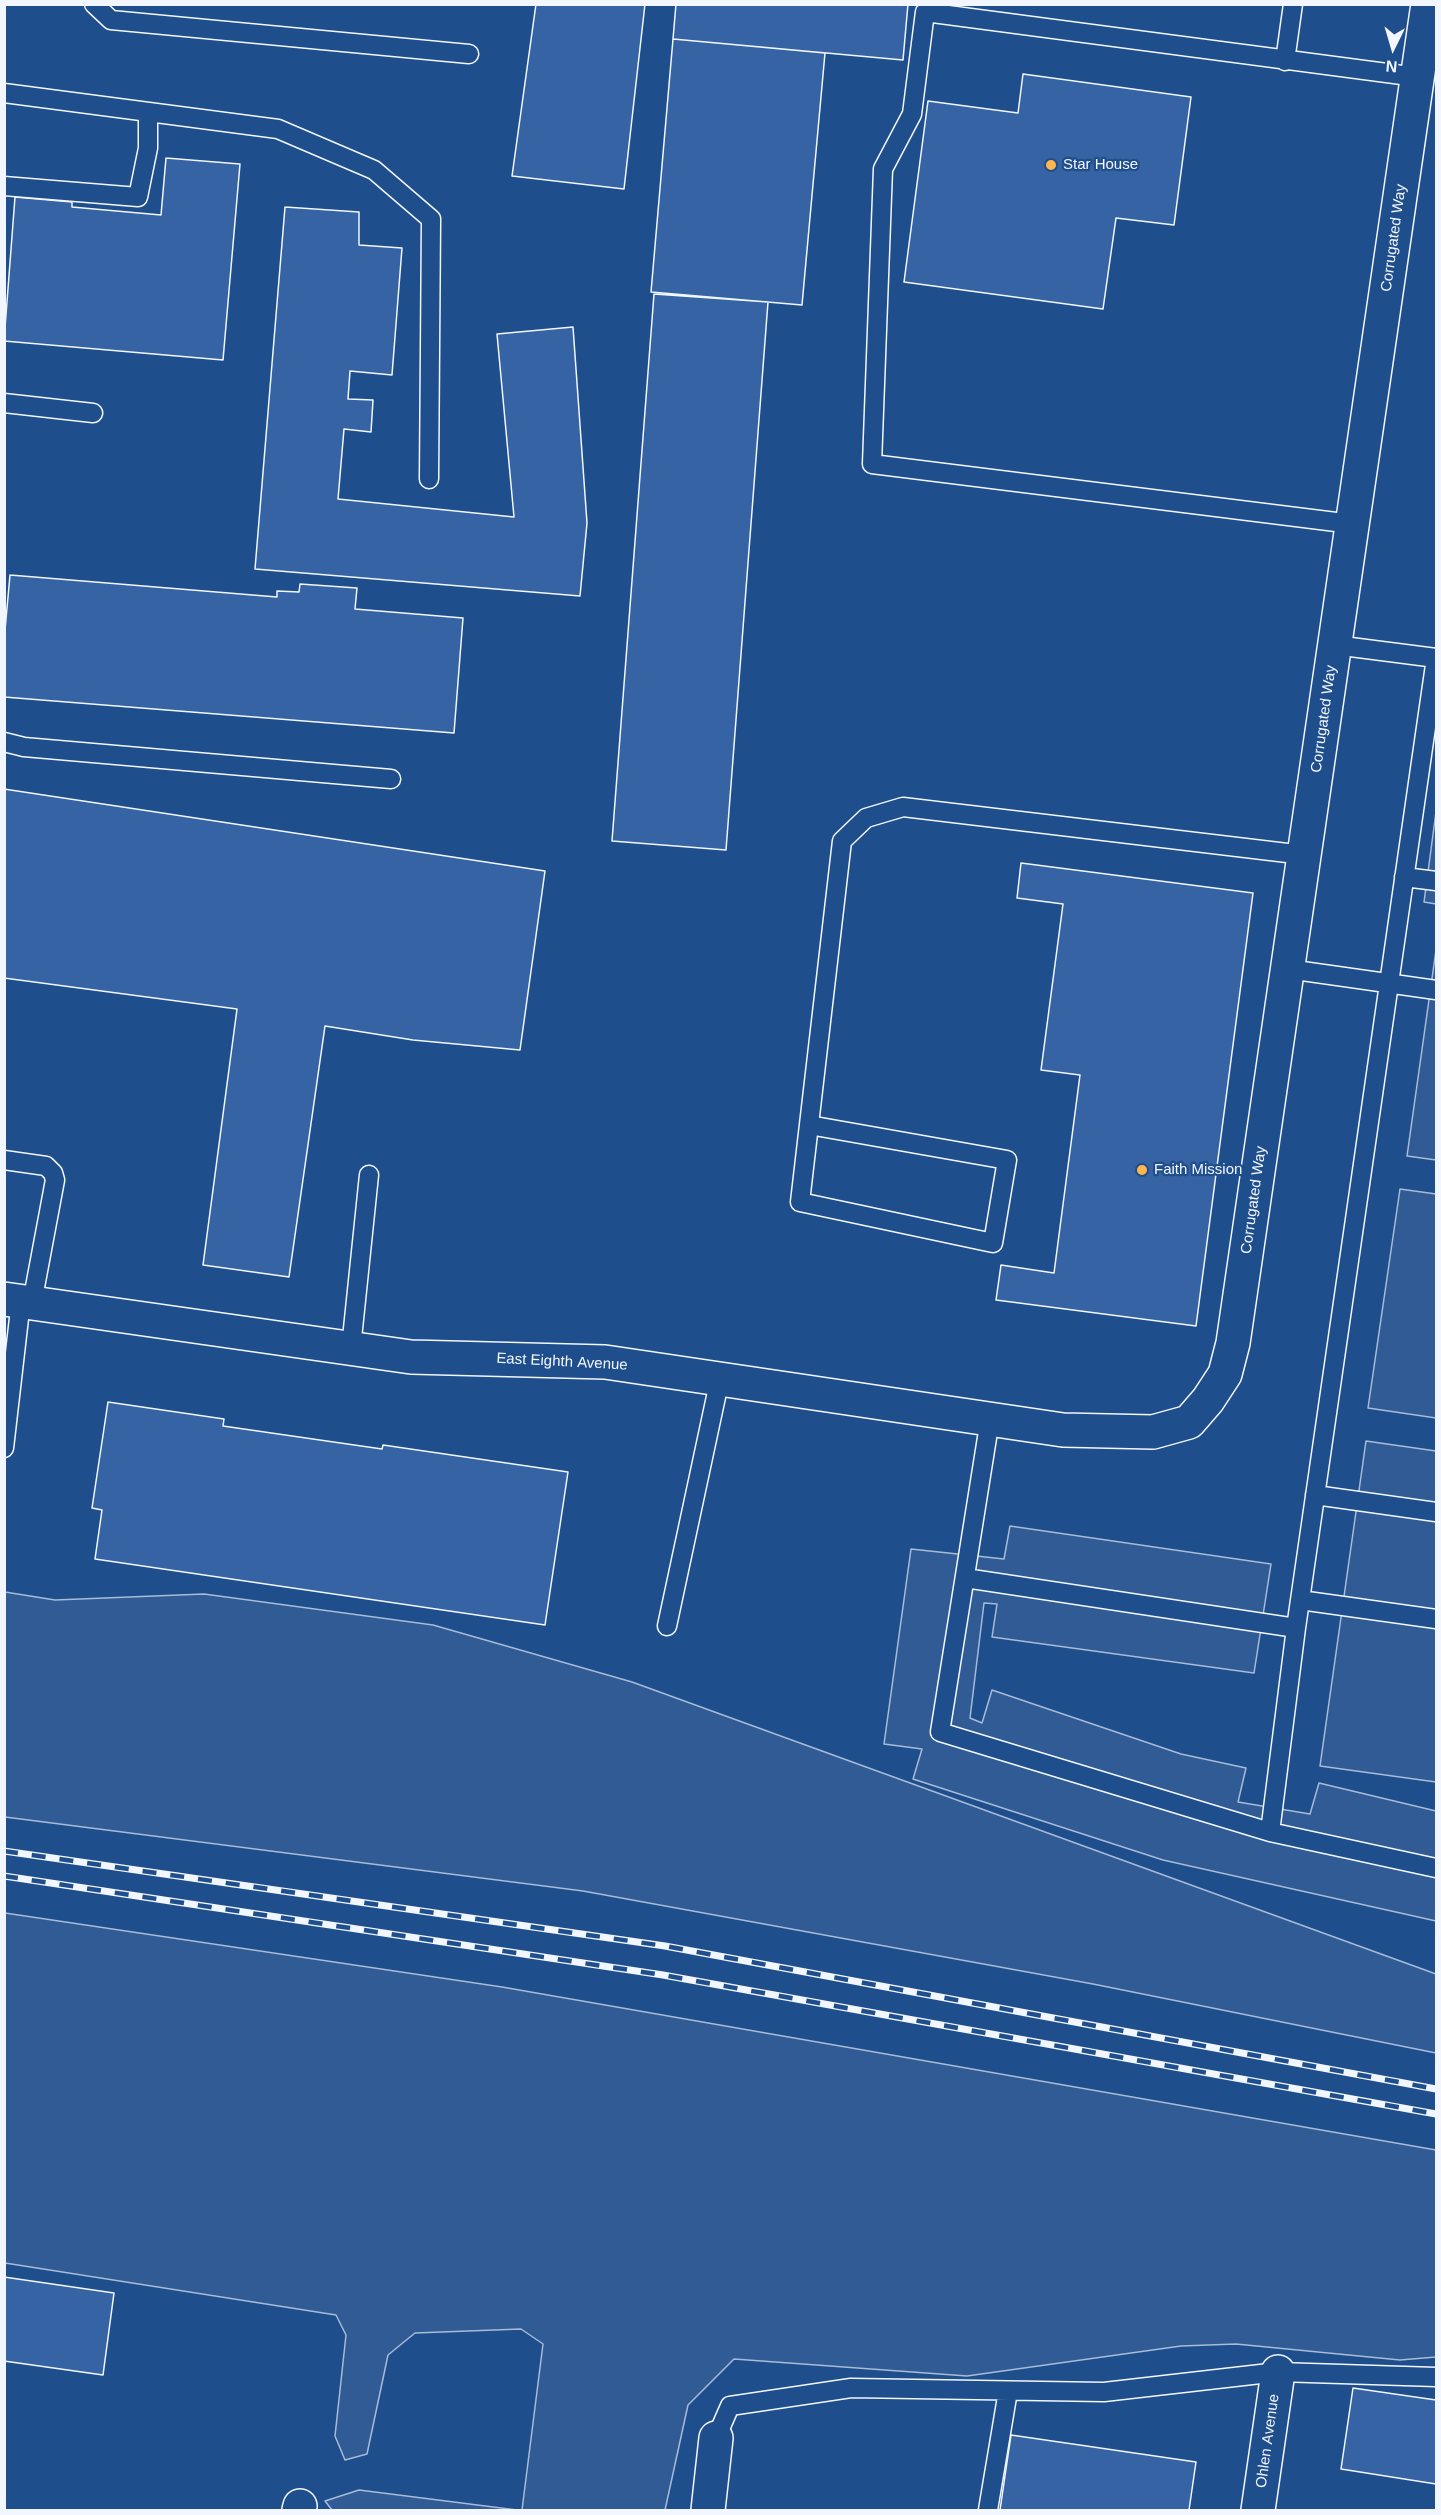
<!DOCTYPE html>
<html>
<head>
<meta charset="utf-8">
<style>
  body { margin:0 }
  #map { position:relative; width:1441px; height:2515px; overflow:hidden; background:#1f4e8c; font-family:Arial,sans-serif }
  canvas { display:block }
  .frame { position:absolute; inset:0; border:6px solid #f2f6ff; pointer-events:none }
  .north { position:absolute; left:1363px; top:18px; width:60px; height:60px; -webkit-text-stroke:4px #1f4e8c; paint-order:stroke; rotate:185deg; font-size:16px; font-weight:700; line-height:24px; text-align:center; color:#f2f6ff }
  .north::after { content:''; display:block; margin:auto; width:21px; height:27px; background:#f2f6ff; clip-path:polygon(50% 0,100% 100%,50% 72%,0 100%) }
</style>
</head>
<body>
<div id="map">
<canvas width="1441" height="2515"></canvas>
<div class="frame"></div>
<div class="north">N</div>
</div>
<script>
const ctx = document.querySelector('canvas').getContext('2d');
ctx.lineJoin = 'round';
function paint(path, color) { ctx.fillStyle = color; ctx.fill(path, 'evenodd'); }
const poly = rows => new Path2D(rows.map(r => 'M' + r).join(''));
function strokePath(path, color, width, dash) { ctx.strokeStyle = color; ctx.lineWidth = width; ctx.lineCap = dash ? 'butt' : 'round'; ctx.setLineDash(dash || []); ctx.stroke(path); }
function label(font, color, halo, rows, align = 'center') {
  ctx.font = font + ' Arial,sans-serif'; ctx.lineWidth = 4.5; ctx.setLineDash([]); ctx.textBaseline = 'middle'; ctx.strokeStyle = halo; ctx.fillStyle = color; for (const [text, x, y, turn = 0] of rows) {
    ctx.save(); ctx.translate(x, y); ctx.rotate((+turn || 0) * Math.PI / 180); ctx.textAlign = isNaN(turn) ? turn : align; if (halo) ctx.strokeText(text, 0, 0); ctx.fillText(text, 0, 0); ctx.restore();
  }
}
const built = poly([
  [1436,812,1436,904,1424,902,1436,812],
  [1436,950,1436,1160,1407,1156,1436,950],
  [1400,1189,1436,1194,1436,1418,1368,1408,1400,1189],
  [1366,1441,1436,1451,1436,1782,1320,1766,1366,1441],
  [1010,1526,1271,1564,1254,1673,992,1637,997,1604,984,1603,970,1718,982,1723,992,1690,1181,1754,1246,1768,1238,1802,1310,1814,1319,1783,1436,1811,1436,1921,1163,1860,913,1779,922,1749,884,1744,911,1549,1004,1559,1010,1526],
  [5,1592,55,1600,204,1594,433,1625,632,1682,1436,1974,1436,2053,1093,1984,583,1891,5,1817,5,1592],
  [5,1913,502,1987,1436,2150,1436,2357,1400,2360,1236,2344,1181,2346,967,2376,734,2359,688,2405,665,2510,522,2510,543,2344,521,2329,415,2333,388,2355,367,2454,345,2460,335,2436,346,2335,336,2315,5,2263,5,1913],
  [359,2490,517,2510,332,2510,325,2501,359,2490]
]);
const building = poly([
  [536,4,645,4,624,189,512,176,536,4],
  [676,4,908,4,903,60,673,39,676,4],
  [673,39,825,53,802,305,651,292,673,39],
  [1023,74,1191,97,1174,225,1116,218,1103,309,904,282,928,101,1018,113,1023,74],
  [166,158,240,164,223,360,4,341,15,197,72,202,72,207,161,215,166,158],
  [285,207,359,212,359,245,402,248,392,375,350,371,348,399,373,400,371,432,344,429,338,499,514,517,497,334,573,327,587,523,580,596,255,569,285,207],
  [654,294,768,302,726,850,612,841,654,294],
  [10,575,277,597,277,591,299,592,300,584,357,588,355,609,463,618,454,733,4,697,4,641,10,575],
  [4,789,545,871,520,1050,413,1040,325,1026,289,1277,203,1265,237,1009,4,978,4,789],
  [1021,863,1253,893,1196,1326,996,1300,1001,1265,1054,1273,1080,1075,1041,1070,1063,904,1017,898,1021,863],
  [108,1402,224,1419,223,1426,382,1449,383,1445,568,1472,545,1625,95,1559,102,1510,92,1508,108,1402],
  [4,2277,114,2293,103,2375,4,2361,4,2277],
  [1353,2388,1436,2400,1436,2484,1341,2469,1353,2388],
  [1011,2435,1196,2462,1189,2510,1000,2510,1011,2435]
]);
const service = poly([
  [94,4,111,20,469,54],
  [1285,61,1293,4],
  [4,93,278,129,374,170,431,219,429,479],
  [4,186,138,197,148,148,148,112],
  [4,403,93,413],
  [1352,524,872,464,883,169,912,114,925,12,1417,77],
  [1335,645,1436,658],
  [4,742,24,747,391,779],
  [1404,877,1436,881],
  [1288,969,1436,990],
  [809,1125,1007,1160,993,1243,800,1202,842,841,866,818,903,807,1304,855],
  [4,1160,46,1166,53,1173,55,1180,32,1303],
  [351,1348,369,1175],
  [990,1419,940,1732,1270,1832,1436,1868],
  [4,1448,21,1301],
  [1315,1495,1436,1512],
  [965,1578,1296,1628],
  [1300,1600,1436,1619],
  [667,1626,720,1378],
  [1270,1832,1296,1628,1436,658],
  [716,2438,730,2406,851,2388,1104,2392,1278,2372,1436,2377],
  [988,2510,1008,2391]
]);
const minor = poly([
  [4,1299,411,1357,605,1362,1063,1430,1153,1432,1189,1422,1208,1400,1225,1374,1233,1343,1428,4],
  [299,2510,300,2506],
  [708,2510,716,2438],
  [1258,2510,1278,2372]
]);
const rail = poly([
  [4,1851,665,1946,1436,2089],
  [4,1876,663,1975,1436,2114]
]);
const markers = [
  [1051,165,6,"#ffb74d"],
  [1142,1170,6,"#ffb74d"]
];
const poiNames = [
  ["Star House",1063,165],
  ["Faith Mission",1154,1170]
];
const streetNames = [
  ["Corrugated Way",1394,238,-82],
  ["Corrugated Way",1324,719,-82],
  ["Corrugated Way",1254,1200,-82],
  ["East Eighth Avenue",562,1362,3],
  ["Ohlen Avenue",1268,2441,-82]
];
paint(built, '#305b95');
strokePath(built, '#a8bbd7', 1.5);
paint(building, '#3563a3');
strokePath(building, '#f2f6ff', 1.5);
strokePath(service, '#f2f6ff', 21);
strokePath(minor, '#f2f6ff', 36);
strokePath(service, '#1f4e8c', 18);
strokePath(minor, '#1f4e8c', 33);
strokePath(rail, '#f2f6ff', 7);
strokePath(rail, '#1f4e8c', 4.5, [14]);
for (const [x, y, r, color] of markers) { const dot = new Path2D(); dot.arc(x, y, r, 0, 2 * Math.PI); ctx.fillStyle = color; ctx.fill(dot); strokePath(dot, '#1f4e8c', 2); }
label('15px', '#f2f6ff', '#1f4e8c', poiNames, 'left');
label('15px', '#f2f6ff', '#1f4e8c', streetNames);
</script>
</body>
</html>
